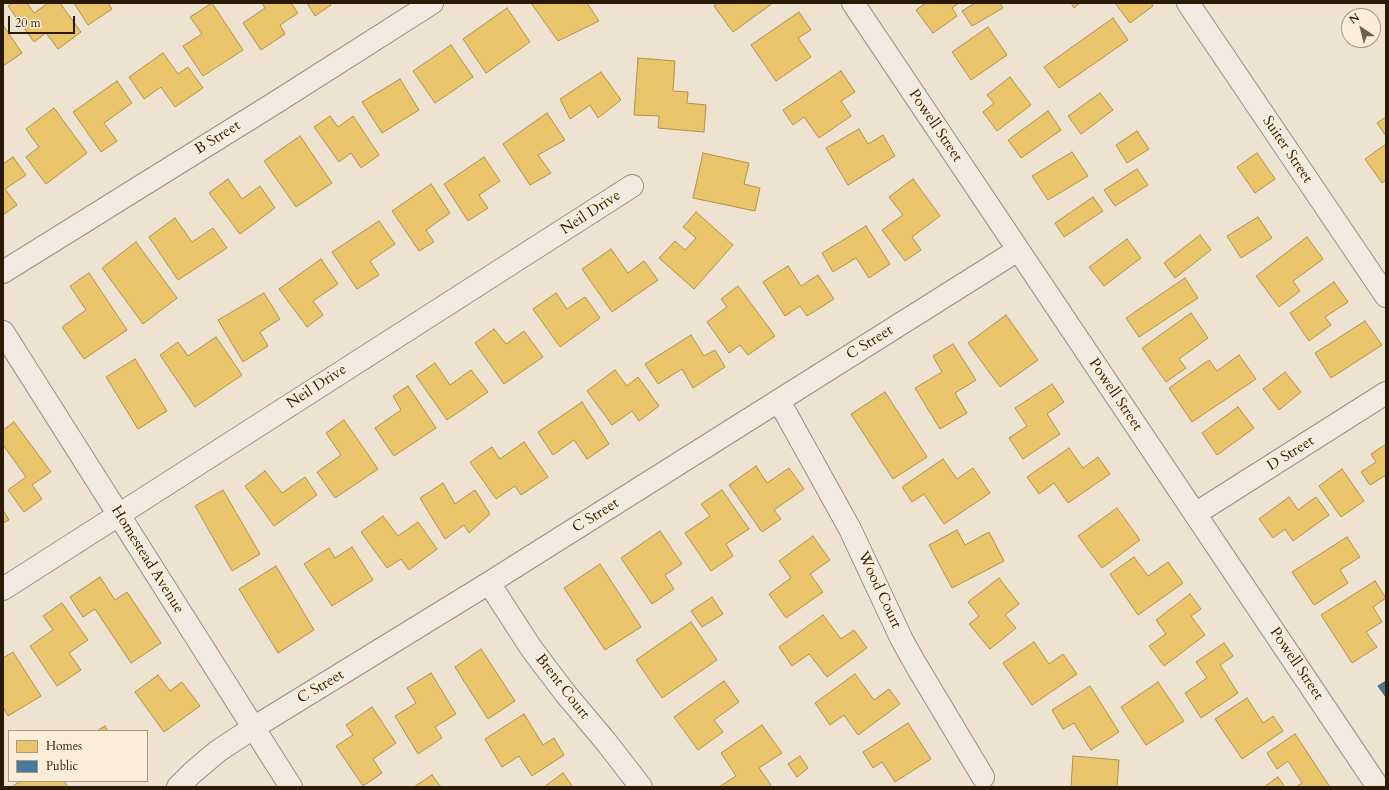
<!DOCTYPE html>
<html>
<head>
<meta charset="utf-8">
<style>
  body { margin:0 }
  #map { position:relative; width:1389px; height:790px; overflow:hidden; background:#eee2d0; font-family:Cardo,serif }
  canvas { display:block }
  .frame { position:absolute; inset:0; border:4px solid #2b1b06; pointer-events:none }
  .legend { position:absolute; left:8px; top:730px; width:140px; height:52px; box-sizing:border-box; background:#fcedd8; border:1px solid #a89984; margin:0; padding:5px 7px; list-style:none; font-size:12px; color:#2b1b06 }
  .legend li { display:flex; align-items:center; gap:8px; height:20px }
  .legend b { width:20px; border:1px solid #a89984 }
  .north { position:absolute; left:1341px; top:8px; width:40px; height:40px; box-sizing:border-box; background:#fcedd8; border:1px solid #a89984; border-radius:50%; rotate:325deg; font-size:11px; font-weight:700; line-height:16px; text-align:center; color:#2b1b06 }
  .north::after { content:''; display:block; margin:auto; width:14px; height:18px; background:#6f614d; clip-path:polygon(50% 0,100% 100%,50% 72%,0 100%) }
  .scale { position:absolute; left:8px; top:16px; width:67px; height:18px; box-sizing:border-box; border:2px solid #2b1b06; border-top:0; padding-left:5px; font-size:12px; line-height:14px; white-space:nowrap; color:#2b1b06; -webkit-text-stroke:3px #fcedd8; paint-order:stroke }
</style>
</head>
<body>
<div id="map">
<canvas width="1389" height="790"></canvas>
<div class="frame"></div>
<ul class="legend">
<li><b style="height:11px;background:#e9c46a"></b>Homes</li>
<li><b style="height:11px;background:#457b9d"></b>Public</li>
</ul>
<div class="north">N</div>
<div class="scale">20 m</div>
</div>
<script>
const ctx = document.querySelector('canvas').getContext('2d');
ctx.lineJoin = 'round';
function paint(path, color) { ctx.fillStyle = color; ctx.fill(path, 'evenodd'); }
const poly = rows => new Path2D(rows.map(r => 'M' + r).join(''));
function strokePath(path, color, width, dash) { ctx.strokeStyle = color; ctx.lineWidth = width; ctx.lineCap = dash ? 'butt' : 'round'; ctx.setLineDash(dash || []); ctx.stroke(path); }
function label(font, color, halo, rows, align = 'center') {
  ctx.font = font + ' Cardo,serif'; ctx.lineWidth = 4; ctx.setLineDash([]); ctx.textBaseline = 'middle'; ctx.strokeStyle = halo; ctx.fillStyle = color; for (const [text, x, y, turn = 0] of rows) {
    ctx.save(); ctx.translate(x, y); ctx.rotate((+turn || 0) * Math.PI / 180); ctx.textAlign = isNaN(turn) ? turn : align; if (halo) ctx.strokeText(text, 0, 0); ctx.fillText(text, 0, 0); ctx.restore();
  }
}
const homes = poly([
  [12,3,27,3,34,13,48,3,60,3,81,32,58,49,46,33,34,42,8,6,12,3],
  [74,3,108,3,112,9,88,25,74,3],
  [212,3,243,50,203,76,183,46,202,34,190,17,212,3],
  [262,3,291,3,298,13,280,25,285,34,261,50,243,23,265,8,262,3],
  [307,3,330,3,331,5,315,16,307,3],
  [531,3,587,3,599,21,558,41,531,3],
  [718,3,773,3,733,32,714,6,718,3],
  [926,3,959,3,952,8,957,16,933,33,916,10,926,3],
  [975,3,1000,3,1003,8,972,26,962,11,975,3],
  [1071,3,1080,3,1074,8,1071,3],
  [1115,3,1151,3,1153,6,1130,23,1115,3],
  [507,8,530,42,486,73,463,39,507,8],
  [799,12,811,30,798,38,811,57,776,81,751,45,799,12],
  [1113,18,1128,40,1059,88,1044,67,1113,18],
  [3,25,22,53,3,66,3,25],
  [988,27,1007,55,971,80,952,52,988,27],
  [451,45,473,77,435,103,413,71,451,45],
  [163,53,178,74,188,67,203,88,175,107,161,87,144,99,129,77,163,53],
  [638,58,675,61,673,91,688,92,687,103,706,105,704,132,658,128,659,116,634,115,638,58],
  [841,71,855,92,841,101,851,116,819,138,804,117,793,125,783,110,841,71],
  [601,72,621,100,598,118,590,105,570,119,560,99,601,72],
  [1010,77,1031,105,997,131,983,112,994,103,987,95,1010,77],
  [400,79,419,110,382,133,362,102,400,79],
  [117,81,132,103,104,123,117,141,101,152,73,112,117,81],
  [1100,93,1113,110,1081,134,1068,116,1100,93],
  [54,108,87,153,46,184,26,157,39,147,26,129,54,108],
  [1048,111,1061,130,1021,158,1008,140,1048,111],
  [547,113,565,140,538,155,551,173,530,185,503,144,547,113],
  [330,116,338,127,353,116,379,155,361,168,351,153,339,162,314,127,330,116],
  [1386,117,1386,136,1377,123,1386,117],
  [859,129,868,144,883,135,895,156,848,185,826,148,859,129],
  [1137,131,1149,149,1127,163,1116,145,1137,131],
  [300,136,332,183,296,207,264,161,300,136],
  [1386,144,1386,180,1382,183,1365,159,1386,144],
  [1072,152,1088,176,1048,200,1032,176,1072,152],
  [703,153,749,163,744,184,760,188,755,211,693,198,703,153],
  [1257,153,1275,179,1255,193,1237,167,1257,153],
  [13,157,26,175,5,189,17,205,3,215,3,164,13,157],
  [484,157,500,181,479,195,488,208,468,221,444,184,484,157],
  [1137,169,1148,185,1115,206,1104,190,1137,169],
  [228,179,242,199,260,186,275,208,240,234,209,193,228,179],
  [913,179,940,216,912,237,921,250,905,261,882,230,903,215,889,197,913,179],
  [431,184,450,213,426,230,434,242,419,251,392,211,431,184],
  [1093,197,1103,211,1064,237,1055,223,1093,197],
  [696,212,733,245,694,289,659,258,675,241,685,250,696,238,683,227,696,212],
  [1258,217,1272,238,1241,258,1227,236,1258,217],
  [175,218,192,242,213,228,227,248,178,280,149,237,175,218],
  [379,221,395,244,370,261,379,275,357,289,332,252,379,221],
  [866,226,890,264,869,278,856,258,833,272,822,253,866,226],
  [1200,235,1211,250,1175,278,1164,263,1200,235],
  [1307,237,1323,259,1293,281,1300,291,1279,307,1256,276,1307,237],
  [1127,239,1141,258,1104,286,1089,267,1127,239],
  [136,242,177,298,143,324,102,268,136,242],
  [611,249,628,273,644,261,658,280,612,312,582,269,611,249],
  [321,259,338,284,313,301,323,315,307,327,279,289,321,259],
  [788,266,801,286,818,275,834,299,807,316,800,306,785,316,763,282,788,266],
  [89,273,127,330,84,359,62,327,86,310,70,286,89,273],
  [1185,278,1198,298,1139,337,1126,318,1185,278],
  [1334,282,1348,302,1325,317,1331,325,1309,341,1290,313,1334,282],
  [738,286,775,336,748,355,740,345,729,353,707,322,727,307,721,299,738,286],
  [264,293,280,319,260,332,268,346,243,362,218,320,264,293],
  [556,293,567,309,585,297,600,318,560,347,533,309,556,293],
  [1191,313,1208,338,1179,359,1186,368,1166,382,1142,348,1191,313],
  [1006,315,1038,360,1000,387,968,343,1006,315],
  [1365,321,1382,345,1331,378,1315,353,1365,321],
  [494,329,506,344,524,331,543,357,504,384,475,343,494,329],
  [691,335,704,356,715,350,725,367,693,388,682,369,658,384,645,364,691,335],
  [216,337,242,375,195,407,160,355,178,342,188,356,216,337],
  [953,344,976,380,955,393,967,413,940,429,915,388,942,372,933,356,953,344],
  [1239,355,1256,379,1192,422,1169,388,1209,360,1217,371,1239,355],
  [135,359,167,411,138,429,106,377,135,359],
  [435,363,450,385,471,370,488,392,447,420,416,376,435,363],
  [615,370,627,386,638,377,659,406,639,421,632,411,612,425,587,391,615,370],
  [1285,372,1301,392,1279,410,1263,389,1285,372],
  [1052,384,1064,402,1047,414,1060,434,1023,459,1009,438,1027,426,1015,408,1052,384],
  [408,386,436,428,394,456,375,428,401,410,393,396,408,386],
  [885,392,927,457,893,479,851,414,885,392],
  [582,402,609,444,587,459,574,440,553,455,538,432,582,402],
  [1238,407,1254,428,1217,455,1202,433,1238,407],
  [344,420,378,469,335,498,317,472,341,455,326,433,344,420],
  [14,422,51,472,32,485,42,499,24,512,8,490,26,477,3,445,3,430,14,422],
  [524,442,548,477,521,495,515,486,496,499,470,462,492,447,500,459,524,442],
  [1386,444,1386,475,1370,485,1361,472,1376,462,1371,454,1386,444],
  [1069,448,1083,468,1098,457,1110,474,1068,503,1054,483,1039,494,1027,477,1069,448],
  [943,459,957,479,973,468,990,493,944,524,924,494,912,502,902,487,943,459],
  [756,466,767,483,789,468,804,489,774,510,781,519,762,532,729,485,756,466],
  [1342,469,1364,501,1341,517,1319,486,1342,469],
  [265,471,282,493,305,477,317,495,274,526,245,486,265,471],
  [443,483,455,504,475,490,490,514,469,533,464,525,445,539,420,498,443,483],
  [223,490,260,554,232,571,195,506,223,490],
  [722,490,749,529,726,544,733,556,711,571,685,533,710,516,701,504,722,490],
  [1289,497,1298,510,1316,497,1329,515,1293,541,1285,529,1273,538,1259,519,1289,497],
  [1117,508,1140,540,1102,568,1078,536,1117,508],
  [3,510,9,520,3,523,3,510],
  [383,516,398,536,418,522,437,549,409,570,401,559,387,568,361,532,383,516],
  [957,530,965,545,989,532,1004,561,952,588,929,545,957,530],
  [660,531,682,564,665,575,674,589,652,604,621,558,660,531],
  [813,536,830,560,810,574,823,592,786,618,769,594,791,578,779,561,813,536],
  [1347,537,1360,557,1340,570,1348,583,1314,605,1292,572,1347,537],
  [352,547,373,580,332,606,304,564,329,548,335,558,352,547],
  [1134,557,1148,576,1168,562,1183,583,1138,615,1110,574,1134,557],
  [600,564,641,627,605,650,564,588,600,564],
  [276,566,314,630,278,653,239,589,276,566],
  [100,577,115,600,127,592,161,643,131,663,95,609,83,617,70,597,100,577],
  [999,578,1019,604,1005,615,1016,628,990,649,969,624,979,616,968,602,999,578],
  [1375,581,1386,598,1373,607,1382,622,1366,632,1377,647,1352,663,1321,615,1375,581],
  [1190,594,1201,609,1191,616,1205,635,1164,666,1149,646,1166,634,1156,620,1190,594],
  [712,597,723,614,702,627,691,611,712,597],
  [62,603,88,640,69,653,81,670,57,686,30,646,53,630,43,616,62,603],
  [823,615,841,639,854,630,867,648,827,677,809,654,792,666,779,647,823,615],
  [691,622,717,660,662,698,636,660,691,622],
  [1034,642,1049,664,1063,654,1077,674,1032,705,1003,663,1034,642],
  [1224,643,1233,656,1220,665,1238,693,1201,718,1185,693,1207,678,1196,662,1224,643],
  [481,649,515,701,488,719,455,667,481,649],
  [13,652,41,696,8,716,3,707,3,658,13,652],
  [431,673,456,714,435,727,442,738,418,754,395,716,416,703,407,688,431,673],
  [855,674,874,700,889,689,900,704,858,735,844,715,830,725,815,703,855,674],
  [158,675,170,691,182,682,200,706,164,732,135,692,158,675],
  [724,681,739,702,714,720,723,732,698,750,674,717,724,681],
  [1158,682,1184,721,1146,745,1121,707,1158,682],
  [1090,686,1119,732,1091,750,1074,723,1063,729,1052,710,1090,686],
  [1247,698,1263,723,1273,716,1283,731,1242,759,1215,719,1247,698],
  [372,707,396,743,373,759,382,773,363,786,336,746,353,735,346,725,372,707],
  [524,714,543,745,554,738,564,755,532,776,519,756,502,767,485,739,524,714],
  [908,723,931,759,895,782,882,762,873,768,863,752,908,723],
  [762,725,782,753,759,768,771,785,768,787,719,787,736,776,721,753,762,725],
  [105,726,108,731,97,731,105,726],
  [1295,734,1330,787,1296,787,1302,783,1288,761,1277,769,1267,753,1295,734],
  [800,756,808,768,797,777,788,764,800,756],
  [1073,756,1119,760,1117,787,1071,787,1073,756],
  [563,773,573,787,544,787,563,773],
  [432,775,441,787,414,787,432,775],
  [1278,777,1285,787,1264,787,1278,777],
  [20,781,64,781,68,787,12,787,20,781]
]);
const public = poly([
  [1386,681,1386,697,1378,686,1386,681]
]);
const minor = poly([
  [853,3,1378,787],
  [1188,3,1386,296],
  [3,272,278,101,432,3],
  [3,332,291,787],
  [779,401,850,529,902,640,916,665,983,777],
  [1195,514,1386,393],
  [489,583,531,648,565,693,607,743,641,787],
  [3,589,632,186],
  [178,787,192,773,218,751,253,728,489,583,1018,250]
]);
const streetNames = [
  ["Powell Street",935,126,56],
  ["B Street",218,138,-32],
  ["Suiter Street",1287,150,56],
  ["Neil Drive",591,213,-33],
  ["C Street",870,343,-32],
  ["Neil Drive",317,387,-33],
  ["Powell Street",1115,395,56],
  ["D Street",1291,454,-32],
  ["C Street",596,516,-32],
  ["Homestead Avenue",147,560,58],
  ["Wood Court",879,590,65],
  ["Powell Street",1296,664,56],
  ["C Street",321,687,-31],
  ["Brent Court",562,687,52]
];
paint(homes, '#e9c46a');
strokePath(homes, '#b0914c', 1);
paint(public, '#457b9d');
strokePath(public, '#3d5e70', 1);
strokePath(minor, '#988f82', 24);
strokePath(minor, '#f0eae1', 22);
label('15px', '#2b1b06', '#fcedd8', streetNames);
</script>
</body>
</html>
